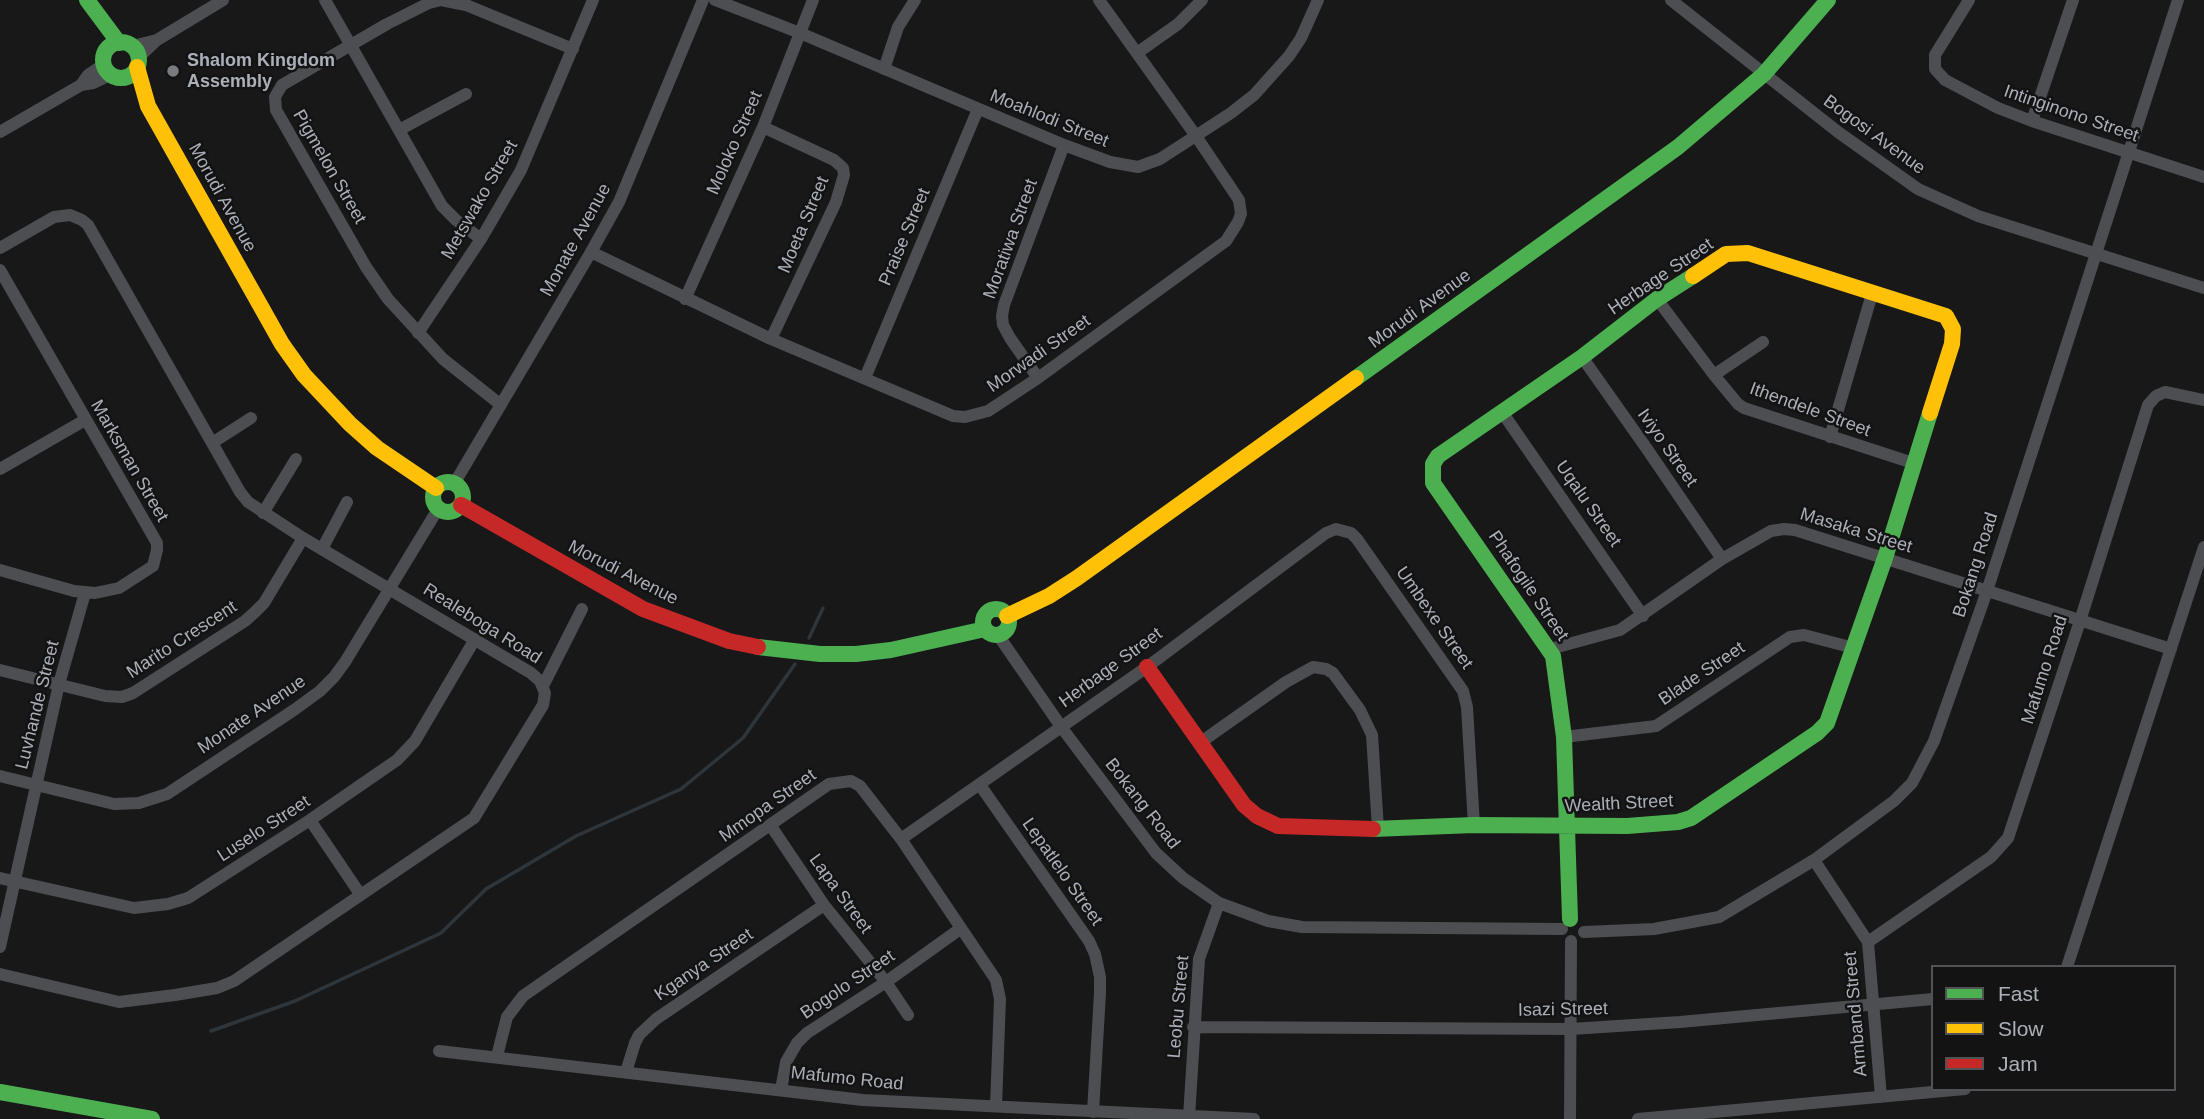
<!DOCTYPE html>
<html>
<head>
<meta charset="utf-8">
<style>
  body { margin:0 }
  #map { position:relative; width:2204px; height:1119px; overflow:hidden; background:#181819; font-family:Arial,sans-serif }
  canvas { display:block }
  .legend { position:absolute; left:1931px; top:965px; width:245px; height:126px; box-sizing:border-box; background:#131314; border:2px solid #505256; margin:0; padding:9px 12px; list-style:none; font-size:21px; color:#abb0b8 }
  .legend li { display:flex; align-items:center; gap:14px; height:35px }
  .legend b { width:35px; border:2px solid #505256 }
</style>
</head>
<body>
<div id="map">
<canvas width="2204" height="1119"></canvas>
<ul class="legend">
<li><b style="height:9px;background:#4caf50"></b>Fast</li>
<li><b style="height:9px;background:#ffc107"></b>Slow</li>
<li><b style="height:9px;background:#c62828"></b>Jam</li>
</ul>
</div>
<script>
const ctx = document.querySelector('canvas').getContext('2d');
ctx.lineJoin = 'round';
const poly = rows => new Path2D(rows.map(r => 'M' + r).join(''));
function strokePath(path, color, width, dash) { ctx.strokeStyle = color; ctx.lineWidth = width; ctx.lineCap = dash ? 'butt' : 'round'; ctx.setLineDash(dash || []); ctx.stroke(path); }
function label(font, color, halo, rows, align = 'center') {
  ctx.font = font + ' Arial,sans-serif'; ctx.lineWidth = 5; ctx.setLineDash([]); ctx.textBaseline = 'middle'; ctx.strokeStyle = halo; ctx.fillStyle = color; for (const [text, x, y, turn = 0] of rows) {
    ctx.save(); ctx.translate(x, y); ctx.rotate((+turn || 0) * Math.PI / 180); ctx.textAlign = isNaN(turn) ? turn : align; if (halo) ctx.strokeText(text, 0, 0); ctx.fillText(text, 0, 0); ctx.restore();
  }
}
const stream = poly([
  [809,638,823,608],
  [211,1031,295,1001,441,933,486,889,576,836,681,789,743,738,795,664]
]);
const street = poly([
  [325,0,442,206,456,220,481,239],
  [715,0,800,33,1064,145,1110,162,1138,167,1160,159,1231,113,1254,95,1289,56,1301,38,1318,0],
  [1671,0,1838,132,1918,189,1978,216,2204,288],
  [1969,0,1935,55,1935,69,1945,80,1998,108,2032,121,2204,177],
  [132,46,157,40],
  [1137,53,1178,24,1202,0],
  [138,58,157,40,223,0],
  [884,69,898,27,915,0],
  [81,85,88,75,103,65],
  [2032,121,2073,0],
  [763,127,834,160,843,168,844,175,836,202,771,339],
  [399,130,466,94],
  [0,132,81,85,93,83,110,75],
  [0,248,54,217,70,215,82,220,88,225,240,492,248,502,303,538,531,673,540,681,545,693,543,705,474,818,234,981,217,988,175,995,119,1002,0,974],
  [591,252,771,339,953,416,965,417,988,411,1038,378,1226,241,1238,222,1241,214,1239,200,1196,136,1099,0],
  [0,270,157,543,157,550,153,566,119,588,95,593,74,591,0,570],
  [685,299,763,127,813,0],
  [1657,299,1714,375,1738,404,1744,408,1916,464],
  [418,333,481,239,521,170,593,0],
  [1582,357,1647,449,1722,559],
  [1714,375,1763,342],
  [865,378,978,109],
  [1038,378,1010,338,1003,325,1002,316,1004,305,1064,145],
  [501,405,443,359,388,299,366,267,276,110,275,97,282,85,387,24,429,3,441,0,466,5,573,49],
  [1502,412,1643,616],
  [1830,437,1872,294],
  [212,443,251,418],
  [0,469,85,420],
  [454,484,591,252,619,202,703,0],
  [263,513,296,459],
  [322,549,347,502],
  [998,635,1062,728,1156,853,1183,878,1219,903,1268,921,1302,927,1562,929],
  [1550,649,1620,630,1722,559,1771,531,1784,529,1795,530,2171,649],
  [0,670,105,696,122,697,133,693,245,621,255,612,264,603,303,538],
  [543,686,582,609],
  [1564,737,1656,726,1790,637,1804,635,1854,648],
  [1201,742,1286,682,1313,667,1326,669,1333,673,1360,710,1372,735,1378,829],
  [0,776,114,804,139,803,167,794,294,710,320,691,334,677,345,662,438,509],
  [980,785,1089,941,1095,954,1100,977,1100,993,1093,1112],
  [310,820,360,894],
  [771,826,824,905,886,982,908,1015],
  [901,839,1147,667,1326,533,1336,529,1351,533,1357,539,1463,691,1467,707,1474,825],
  [1814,860,1868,942,1881,1097],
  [0,878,134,908,168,904,188,898,310,820,397,760,415,741,475,639],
  [1584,932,1654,929,1719,917,1814,860,1894,801,1912,783,1934,741,1987,591,2178,0],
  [1868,942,1991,857,2008,838,2080,621,2148,405,2156,396,2165,392,2204,400],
  [0,947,59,684,85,593],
  [2067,967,2204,547],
  [1193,1027,1571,1029,1680,1022,1933,999],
  [439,1051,863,1100,1254,1119],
  [497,1056,507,1017,523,996,829,784,851,781,860,786,901,839,996,980,1000,999,996,1106],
  [626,1072,635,1043,639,1035,656,1019,824,905],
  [781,1090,786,1062,797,1043,807,1033,886,982,960,929],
  [1189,1117,1199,959,1219,903],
  [1570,1119,1571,941],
  [1638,1119,1965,1089]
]);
const fast = poly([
  [87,0,119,43],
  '103 60a18 18 0 1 1 36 0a18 18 0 1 1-36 0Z',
  [1356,378,1678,147,1764,74,1828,0],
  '433 497a15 15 0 1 1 30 0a15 15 0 1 1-30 0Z',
  '983 622a13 13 0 1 1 26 0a13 13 0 1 1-26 0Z',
  [758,647,820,654,856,654,891,650,985,629],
  [1373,829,1474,825,1627,826,1678,822,1691,818,1817,733,1827,723,1885,558,1930,413],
  [1570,919,1564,737,1553,656,1433,483,1433,464,1438,456,1582,357,1657,299,1693,276],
  [0,1092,152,1119]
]);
const slow = poly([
  [137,67,148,106,282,344,304,375,350,424,377,448,436,488],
  [1693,276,1726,254,1748,253,1946,316,1953,329,1952,344,1930,413],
  [1007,616,1049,596,1077,578,1356,378]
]);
const jam = poly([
  [461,505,643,609,729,641,758,647],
  [1147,667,1244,805,1257,816,1278,826,1373,829]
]);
const markers = [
  [173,71,7,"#787b80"]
];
const poiNames = [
  ["Shalom Kingdom",187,61],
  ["Assembly",187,82]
];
const streetNames = [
  ["Intinginono Street",2071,114,19],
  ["Moahlodi Street",1049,119,22],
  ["Bogosi Avenue",1874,135,36],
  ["Moloko Street",735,143,-66],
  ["Pigmelon Street",329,167,60],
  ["Morudi Avenue",222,198,61],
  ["Metswako Street",480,200,-60],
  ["Moeta Street",804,225,-67],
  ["Praise Street",905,237,-67],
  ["Moratiwa Street",1011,239,-70],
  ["Monate Avenue",576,240,-61],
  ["Herbage Street",1661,277,-34],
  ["Morudi Avenue",1420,309,-36],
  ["Morwadi Street",1039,354,-35],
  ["Ithendele Street",1810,410,20],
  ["Iviyo Street",1667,448,55],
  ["Marksman Street",129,461,60],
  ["Uqalu Street",1588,504,55],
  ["Masaka Street",1856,531,17],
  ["Bokang Road",1976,565,-72],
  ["Morudi Avenue",623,573,27],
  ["Phafogile Street",1528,586,56],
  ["Umbexe Street",1434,618,55],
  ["Realeboga Road",482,624,32],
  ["Marito Crescent",182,640,-33],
  ["Herbage Street",1111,668,-36],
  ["Mafumo Road",2045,670,-72],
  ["Blade Street",1702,674,-34],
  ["Luvhande Street",38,705,-76],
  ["Monate Avenue",252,715,-34],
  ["Bokang Road",1142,804,52],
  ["Wealth Street",1619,804,-3],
  ["Mmopa Street",768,806,-35],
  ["Luselo Street",264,829,-33],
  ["Lepatlelo Street",1062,872,55],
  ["Lapa Street",840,894,54],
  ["Kganya Street",704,965,-34],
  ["Bogolo Street",848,985,-34],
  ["Leobu Street",1179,1007,-85],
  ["Isazi Street",1563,1010,-1],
  ["Armband Street",1856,1014,-95],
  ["Mafumo Road",847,1079,6]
];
strokePath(stream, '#2f363b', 3.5);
strokePath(street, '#4d4e51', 12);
strokePath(fast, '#4caf50', 16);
strokePath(slow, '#ffc107', 16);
strokePath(jam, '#c62828', 16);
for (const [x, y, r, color] of markers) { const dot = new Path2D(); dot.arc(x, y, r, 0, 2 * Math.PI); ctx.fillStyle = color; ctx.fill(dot); strokePath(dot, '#131314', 2.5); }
label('bold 18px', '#abb0b8', '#131314', poiNames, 'left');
label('18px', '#abb0b8', '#131314', streetNames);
</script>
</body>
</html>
